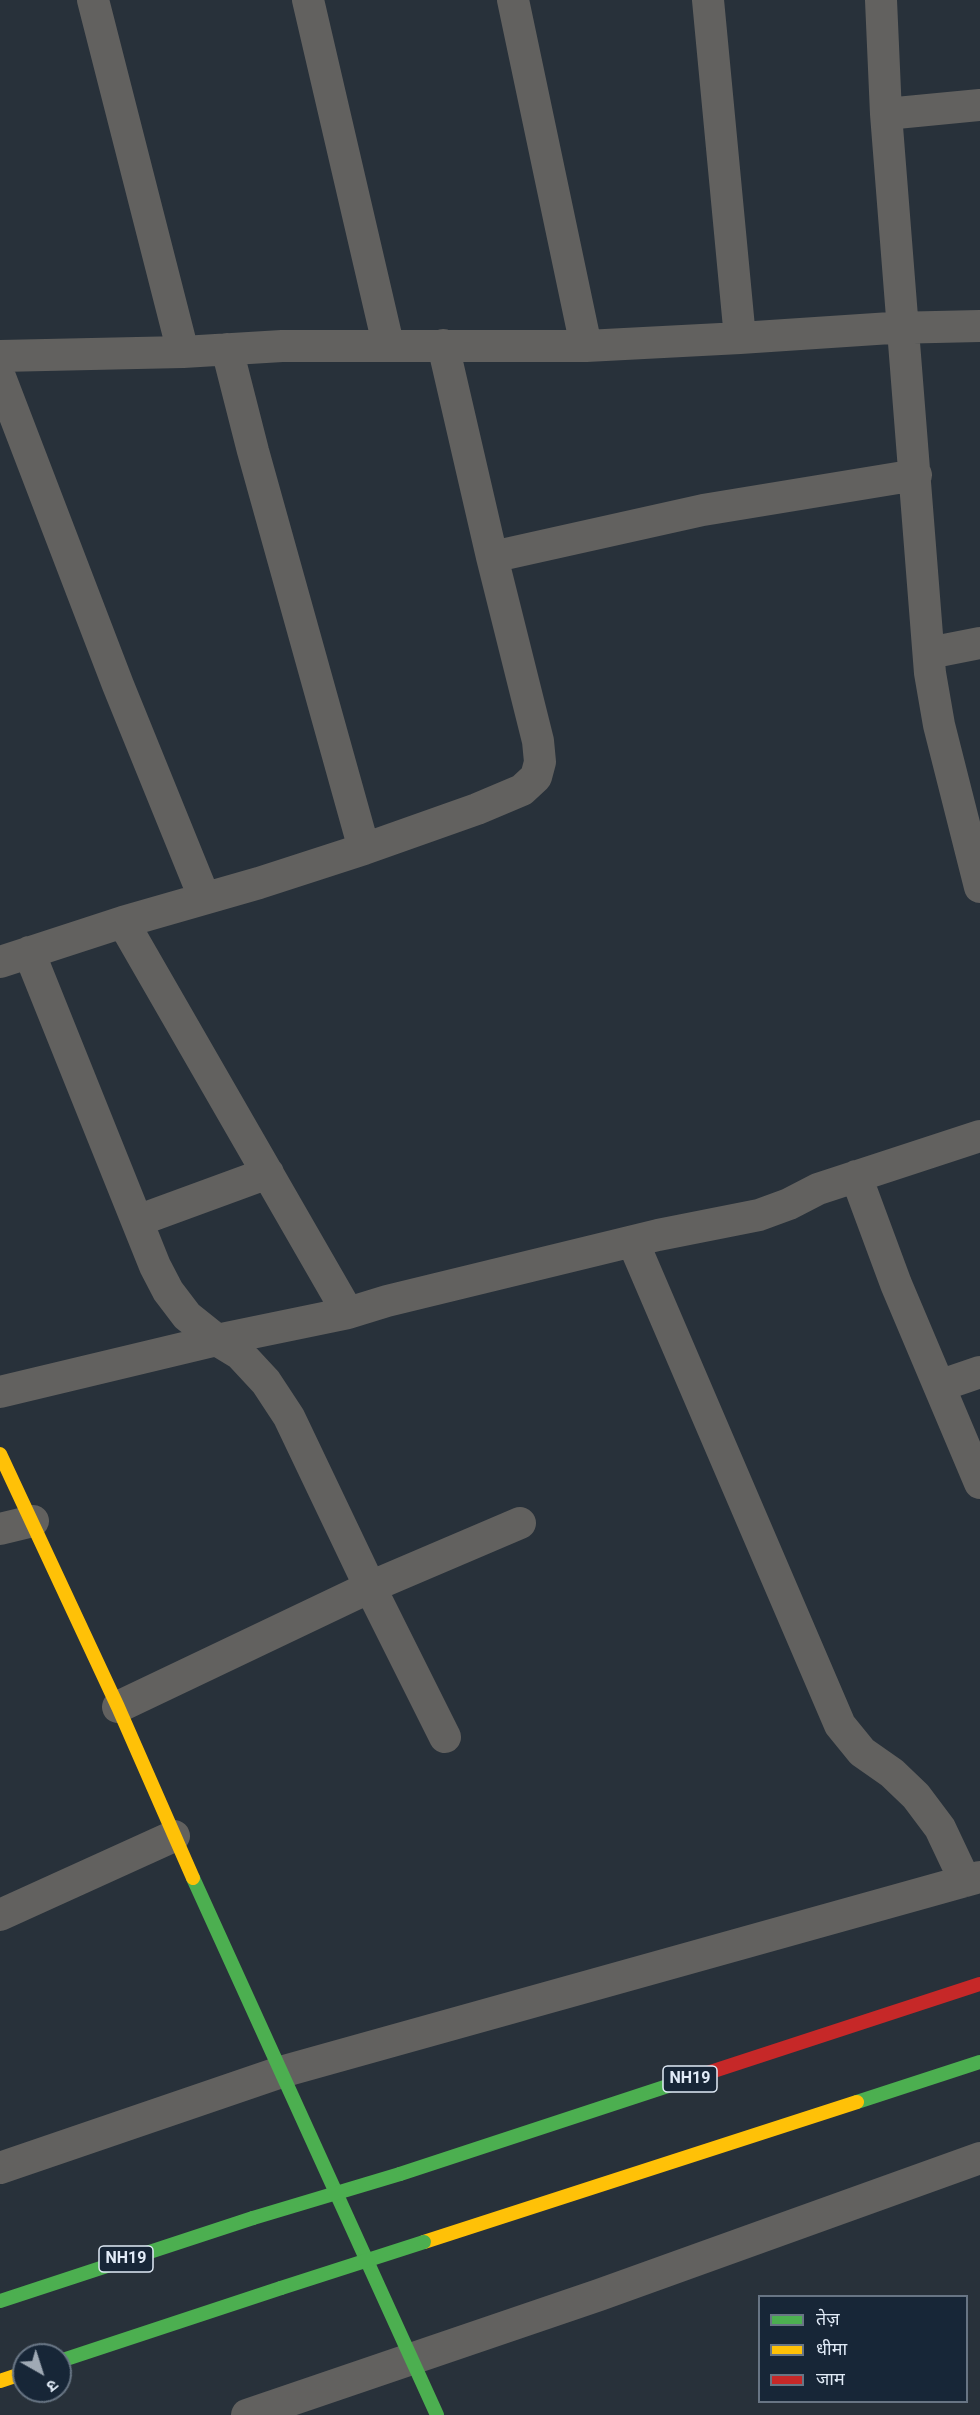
<!DOCTYPE html>
<html>
<head>
<meta charset="utf-8">
<style>
  body { margin:0 }
  #map { position:relative; width:980px; height:2415px; overflow:hidden; background:#28313a; font-family:Roboto,"Noto Sans Devanagari",sans-serif }
  canvas { display:block }
  .legend { position:absolute; left:758px; top:2295px; width:210px; height:108px; box-sizing:border-box; background:#172637; border:2px solid #687584; margin:0; padding:8px 10px; list-style:none; font-size:18px; color:#e1ebf7 }
  .legend li { display:flex; align-items:center; gap:12px; height:30px }
  .legend b { width:30px; border:2px solid #687584 }
  .north { position:absolute; left:12px; top:2343px; width:60px; height:60px; box-sizing:border-box; background:#172637; border:2px solid #687584; border-radius:50%; rotate:141deg; font-size:16px; font-weight:700; line-height:24px; text-align:center; color:#e1ebf7 }
  .north::after { content:''; display:block; margin:auto; width:21px; height:27px; background:#a0aab5; clip-path:polygon(50% 0,100% 100%,50% 72%,0 100%) }
</style>
</head>
<body>
<div id="map">
<canvas width="980" height="2415"></canvas>
<ul class="legend">
<li><b style="height:8px;background:#4caf50"></b>तेज़</li>
<li><b style="height:8px;background:#ffc107"></b>धीमा</li>
<li><b style="height:8px;background:#c62828"></b>जाम</li>
</ul>
<div class="north">उ</div>
</div>
<script>
const ctx = document.querySelector('canvas').getContext('2d');
ctx.lineJoin = 'round';
const poly = rows => new Path2D(rows.map(r => 'M' + r).join(''));
function strokePath(path, color, width, dash) { ctx.strokeStyle = color; ctx.lineWidth = width; ctx.lineCap = dash ? 'butt' : 'round'; ctx.setLineDash(dash || []); ctx.stroke(path); }
function label(font, color, halo, rows, align = 'center') {
  ctx.font = font + ' Roboto,sans-serif'; ctx.lineWidth = 4.5; ctx.setLineDash([]); ctx.textBaseline = 'middle'; ctx.strokeStyle = halo; ctx.fillStyle = color; for (const [text, x, y, turn = 0] of rows) {
    ctx.save(); ctx.translate(x, y); ctx.rotate((+turn || 0) * Math.PI / 180); ctx.textAlign = isNaN(turn) ? turn : align; if (halo) ctx.strokeText(text, 0, 0); ctx.fillText(text, 0, 0); ctx.restore();
  }
}
const street = poly([
  [93,0,183,352],
  [308,0,388,344],
  [513,0,586,346],
  [708,0,740,338],
  [881,0,886,114,930,673,939,725,980,887],
  [886,114,980,105],
  [227,349,253,451,364,849],
  [0,356,183,352,282,346,586,346,740,338,891,328,980,326],
  [0,377,118,685,204,897],
  [492,557,703,510,916,475],
  [929,653,980,643],
  [123,922,348,1313],
  [29,952,155,1266,168,1291,187,1316,217,1340,240,1354,266,1382,289,1417,370,1587,445,1737],
  [0,962,123,922,259,883,364,849,477,809,522,790,536,777,540,762,538,741,492,557,443,345],
  [856,1176,896,1284,980,1483],
  [137,1221,268,1173],
  [633,1242,840,1725,862,1752,892,1773,916,1796,940,1828,965,1881],
  [939,1386,980,1372],
  [0,1392,217,1340,348,1313,387,1301,658,1235,759,1215,789,1204,818,1189,980,1136],
  [0,1529,33,1521],
  [118,1707,370,1587,520,1523],
  [0,1915,174,1836],
  [0,2168,281,2072,980,1877],
  [247,2415,599,2295,980,2158]
]);
const fast = poly([
  [193,1878,437,2415],
  [857,2102,980,2062],
  [400,2174,686,2080],
  [0,2301,253,2218],
  [60,2361,281,2288]
]);
const slow = poly([
  [0,1454,118,1707,193,1878],
  [424,2242,857,2102],
  [0,2381,24,2373]
]);
const jam = poly([
  [686,2080,980,1984]
]);
const fastBridge = poly([
  [253,2218,400,2174],
  [281,2288,424,2242]
]);
const shields = [
  [690,2079,54],
  [126,2259,54]
];
const shieldNames = [
  ["NH19",690,2079],
  ["NH19",126,2259]
];
strokePath(street, '#62615f', 32);
strokePath(fast, '#4caf50', 14);
strokePath(slow, '#ffc107', 14);
strokePath(jam, '#c62828', 14);
strokePath(fastBridge, '#4caf50', 14);
for (const [x, y, w] of shields) { const box = new Path2D(); box.roundRect(x - w / 2, y - 13, w, 26, 4.5); ctx.fillStyle = '#172637'; ctx.fill(box); strokePath(box, '#e1ebf7', 1.5); }
label('bold 16px', '#e1ebf7', null, shieldNames);
</script>
</body>
</html>
